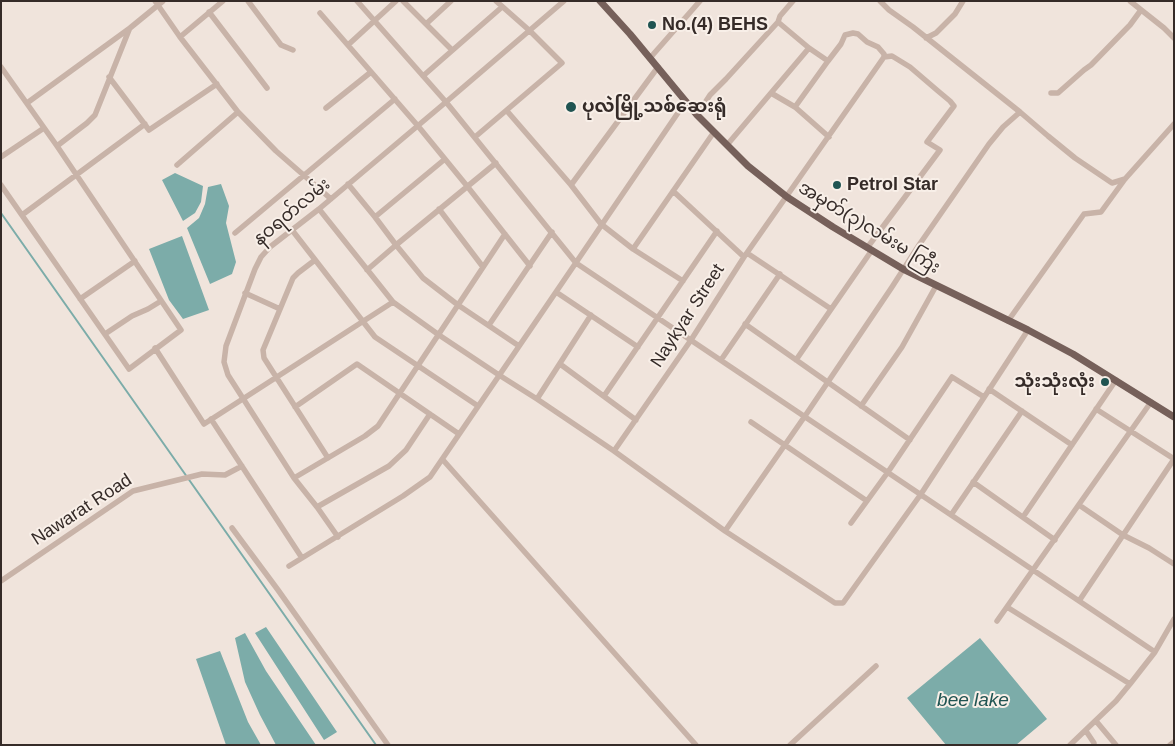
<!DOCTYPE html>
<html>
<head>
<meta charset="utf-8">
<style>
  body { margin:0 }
  #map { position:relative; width:1175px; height:746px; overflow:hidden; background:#f0e4dc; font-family:Helvetica,sans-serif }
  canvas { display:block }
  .frame { position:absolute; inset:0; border:2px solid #352b28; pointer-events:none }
</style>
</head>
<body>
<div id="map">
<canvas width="1175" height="746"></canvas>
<div class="frame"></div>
</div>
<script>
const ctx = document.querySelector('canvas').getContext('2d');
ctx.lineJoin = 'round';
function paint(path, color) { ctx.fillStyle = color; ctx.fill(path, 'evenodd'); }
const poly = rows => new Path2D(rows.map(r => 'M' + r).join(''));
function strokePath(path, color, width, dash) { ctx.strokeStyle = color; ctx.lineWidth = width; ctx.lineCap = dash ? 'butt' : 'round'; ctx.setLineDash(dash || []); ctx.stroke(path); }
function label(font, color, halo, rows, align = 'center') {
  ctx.font = font + ' Helvetica,"Noto Sans Myanmar",sans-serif'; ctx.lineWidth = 4; ctx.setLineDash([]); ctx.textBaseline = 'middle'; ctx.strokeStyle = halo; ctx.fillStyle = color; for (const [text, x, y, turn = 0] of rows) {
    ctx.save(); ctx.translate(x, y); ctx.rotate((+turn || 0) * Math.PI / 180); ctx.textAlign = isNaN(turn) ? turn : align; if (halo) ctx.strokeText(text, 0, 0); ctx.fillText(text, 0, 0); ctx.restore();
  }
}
const water = poly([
  [175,173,203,186,201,202,195,213,183,221,162,180],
  [221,184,229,206,226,223,236,262,232,274,210,284,187,228,199,218,205,204,208,187],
  [182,236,209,310,183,319,169,300,149,249],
  [266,627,337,732,324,740,255,633],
  [245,633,266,671,316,745,276,745,260,715,245,682,235,638],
  [980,638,1047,719,1016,745,946,745,907,698],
  [220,651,248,722,261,745,226,745,196,659]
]);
const stream = poly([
  [1,213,376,745]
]);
const minor = poly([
  [155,1,180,37,238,112,276,151,331,199],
  [248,1,281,45,293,50],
  [357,1,446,102,576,263,1155,652],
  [403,1,452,50],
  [880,1,889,10,913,27,1020,112],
  [1130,1,1164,28,1174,38],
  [209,12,267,88],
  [320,13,418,126,467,186,530,266],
  [778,22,809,48,828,61,841,44,845,35,853,33,858,34,867,42,878,47,884,54,884,57],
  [426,24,451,1],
  [180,37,223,1],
  [926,38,936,33,955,14,963,1],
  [348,45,396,1],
  [650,58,700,1],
  [1,67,57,146,181,330,129,369,1,185],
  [423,76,502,7],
  [109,77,149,130,217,84],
  [771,93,795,107,829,137],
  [1051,93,1058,93,1084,70,1091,65,1130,25,1141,10],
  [27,103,130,28,163,1],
  [795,107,828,61],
  [326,108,371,72],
  [507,111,571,185,601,224,633,249,683,281],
  [697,115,710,95,726,79,778,22,780,16,793,1],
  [475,137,562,63,530,31,496,1],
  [727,145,809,48],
  [57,146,87,123,95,115,129,30],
  [1,157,44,128],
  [177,165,238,112],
  [348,184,375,217,396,245,423,278,458,305,519,346],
  [571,185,658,67],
  [673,191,744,257],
  [319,209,393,302,439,335,499,375,537,399,614,451,725,531,835,603,843,603,921,494,1028,330],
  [439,209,483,267],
  [22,215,145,124],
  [375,217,445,159],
  [292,230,375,337,478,406],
  [235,233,395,99],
  [633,249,714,132],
  [747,253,831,309],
  [315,260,298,273,293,278,263,350,264,358,328,458],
  [367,270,396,245,496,163],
  [556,292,638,347],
  [245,293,280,309],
  [80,299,135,261],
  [1008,321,1084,214,1101,212,1125,179,1174,124],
  [745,324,910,440],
  [489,325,552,232],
  [105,334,132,316,148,309,161,301],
  [155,348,204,424,393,302],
  [721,360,780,274],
  [796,360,872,250],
  [560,364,636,420],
  [989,389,1072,445],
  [604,396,717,231],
  [537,399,591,315],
  [861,406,902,347,936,286],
  [295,407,357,364,459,434],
  [211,419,302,558],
  [751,422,867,501],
  [614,451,691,340,744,257,884,57,892,56,910,67,938,91,950,101,954,106,927,142,940,150,867,248],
  [443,460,696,745],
  [294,478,365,436,378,426,505,234],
  [973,482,1055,540],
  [1079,505,1123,535,1149,548,1174,564],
  [317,507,389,466,406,450,430,414],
  [951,515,1022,411],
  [1023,517,1116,380],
  [851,523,888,472,952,377,984,397],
  [232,528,278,590,388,745],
  [725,531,805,416,892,287,919,245,989,144,1003,127,1020,112,1048,136,1075,158,1112,183,1125,179],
  [338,537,317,507,294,478,228,375,224,362,226,346,255,269,261,257,270,247,319,209,446,102,564,1],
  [289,566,403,496,430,477,686,101],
  [1,581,133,491,202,474,225,475,242,466],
  [1079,601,1174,459,1096,409],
  [1007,607,1130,684],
  [997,621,1151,402],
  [1096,721,1116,745],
  [1086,731,1094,743,1094,745],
  [790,745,876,666],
  [1070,745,1116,701,1130,684,1155,652,1174,619],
  [1170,745,1174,742]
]);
const major = poly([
  [600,1,630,34,697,115,748,166,787,197,833,227,903,269,1028,330,1073,354,1174,417]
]);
const markers = [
  [652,25,5,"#205452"],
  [571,107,6,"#205452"],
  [837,185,5,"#205452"],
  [1105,382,5,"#205452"]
];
const poiNames = [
  ["No.(4) BEHS",662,25],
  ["ပုလဲမြို့သစ်ဆေးရုံ",582,107],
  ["Petrol Star",847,185],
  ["သုံးသုံးလုံး",1095,382,"right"]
];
const streetNames = [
  ["နဝရတ်လမ်း",292,212,-40],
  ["အမှတ်(၃)လမ်းမ ကြီး",869,228,31],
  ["Naykyar Street",688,316,-57],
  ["Nawarat Road",82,510,-33]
];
const waterNames = [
  ["bee lake",973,701]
];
paint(water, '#7caca9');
strokePath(stream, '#7caca9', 2);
strokePath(minor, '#c8b3a8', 5.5);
strokePath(major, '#76605a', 7);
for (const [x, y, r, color] of markers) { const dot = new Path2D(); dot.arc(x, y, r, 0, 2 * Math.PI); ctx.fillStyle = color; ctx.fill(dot); strokePath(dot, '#f8efe8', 2); }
label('bold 18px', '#352b28', '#f8efe8', poiNames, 'left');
label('18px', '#352b28', '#f8efe8', streetNames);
label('italic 19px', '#205452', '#f8efe8', waterNames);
</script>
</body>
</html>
